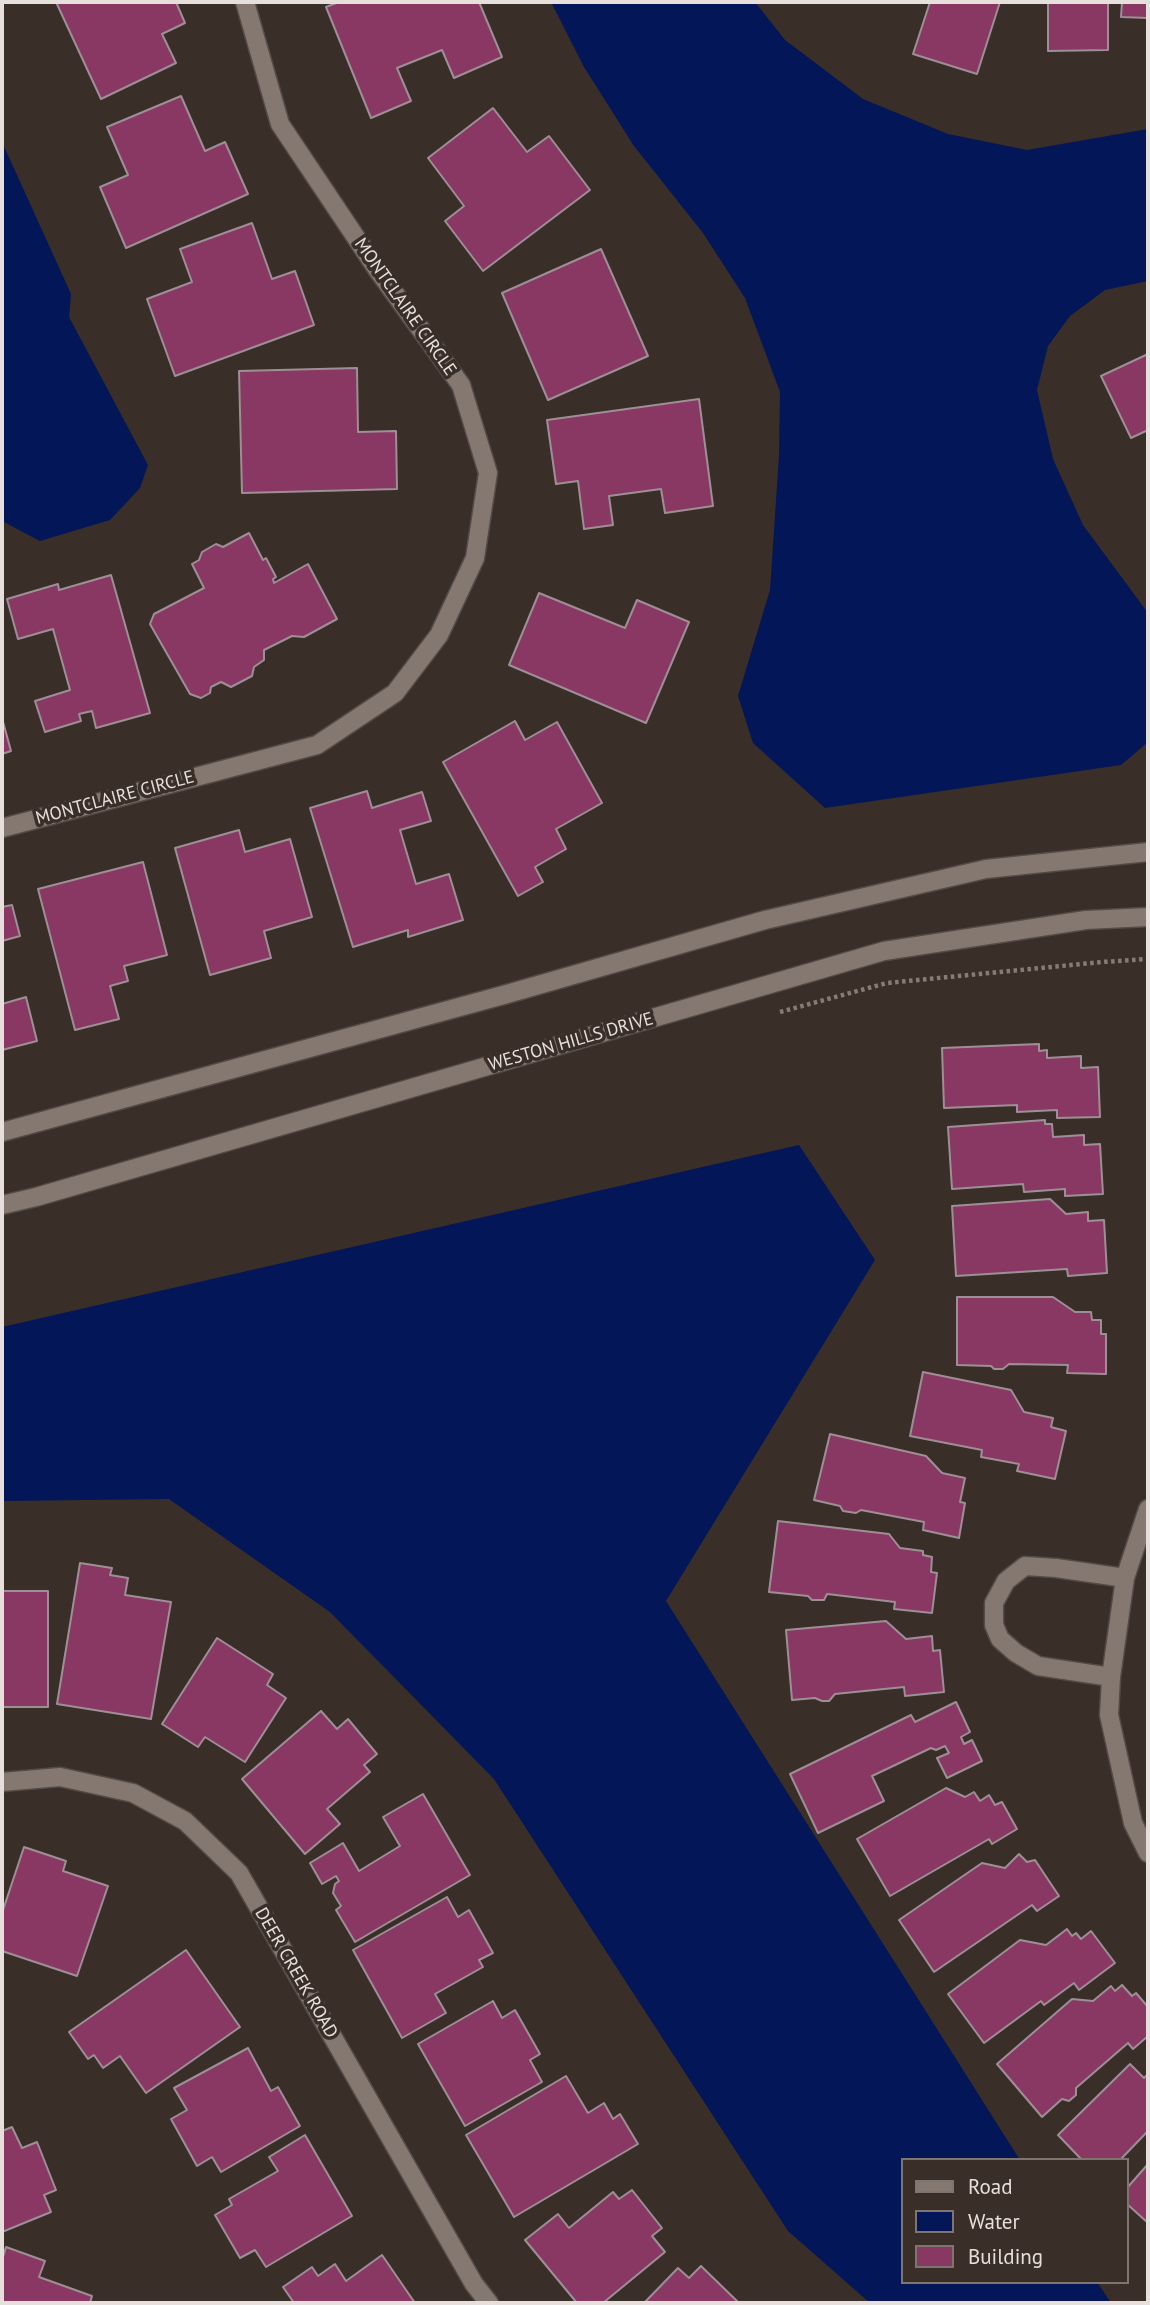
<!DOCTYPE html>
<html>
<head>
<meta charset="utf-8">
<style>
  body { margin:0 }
  #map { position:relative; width:1150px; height:2305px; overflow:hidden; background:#392e28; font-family:"PT Sans",sans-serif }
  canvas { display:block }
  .frame { position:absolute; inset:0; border:4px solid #e7dfdc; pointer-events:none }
  .legend { position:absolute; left:901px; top:2158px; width:228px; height:126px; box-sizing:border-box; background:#392e28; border:2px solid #7f7570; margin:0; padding:9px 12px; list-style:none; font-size:21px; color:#e7dfdc }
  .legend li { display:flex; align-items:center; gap:14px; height:35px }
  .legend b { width:35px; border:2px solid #7f7570 }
</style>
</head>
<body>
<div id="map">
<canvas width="1150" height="2305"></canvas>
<div class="frame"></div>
<ul class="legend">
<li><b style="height:9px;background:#857871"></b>Road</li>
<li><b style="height:19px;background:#031658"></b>Water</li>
<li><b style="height:19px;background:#893863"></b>Building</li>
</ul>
</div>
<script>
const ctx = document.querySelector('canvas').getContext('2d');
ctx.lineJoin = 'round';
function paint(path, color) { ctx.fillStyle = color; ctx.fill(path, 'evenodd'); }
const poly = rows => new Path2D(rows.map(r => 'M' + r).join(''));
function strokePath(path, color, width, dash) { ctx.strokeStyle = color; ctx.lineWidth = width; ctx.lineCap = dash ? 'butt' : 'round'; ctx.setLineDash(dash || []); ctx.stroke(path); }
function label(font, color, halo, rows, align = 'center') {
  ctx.font = font + ' "PT Sans",sans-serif'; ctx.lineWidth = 7; ctx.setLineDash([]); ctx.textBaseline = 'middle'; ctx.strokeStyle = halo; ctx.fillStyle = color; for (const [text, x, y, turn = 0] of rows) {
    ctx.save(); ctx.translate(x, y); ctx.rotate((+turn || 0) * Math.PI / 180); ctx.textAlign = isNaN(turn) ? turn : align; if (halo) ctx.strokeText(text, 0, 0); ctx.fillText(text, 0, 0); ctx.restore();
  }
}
const water = poly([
  [551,2,755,2,785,40,863,99,948,134,1027,150,1148,129,1148,281,1105,290,1070,316,1048,346,1037,390,1053,459,1083,525,1148,613,1148,742,1121,765,825,808,753,743,738,696,770,590,779,456,780,392,745,298,703,233,634,146,584,67],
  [2,142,71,294,69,317,148,465,140,488,110,520,40,541,2,521,2,419,4,406,2,387],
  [799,1145,875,1260,666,1601,1020,2160,903,2160,903,2282,1097,2282,1111,2303,870,2303,788,2231,494,1779,330,1612,169,1499,2,1501,2,1327]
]);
const building = poly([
  [56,2,176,2,185,23,162,34,176,63,101,99,56,2],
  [339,2,479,2,502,57,454,78,442,50,397,68,411,101,371,118,326,7,339,2],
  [930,2,1000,2,977,74,913,54,930,2],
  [1048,2,1108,2,1108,50,1048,51,1048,2],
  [1122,2,1148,2,1148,18,1121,17,1122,2],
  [181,96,205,151,225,142,248,194,126,248,100,187,128,175,107,127,181,96],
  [493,108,527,152,549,136,590,190,483,271,445,221,464,206,428,158,493,108],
  [252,223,272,279,295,271,314,325,175,376,147,299,192,282,180,249,252,223],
  [601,249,648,356,548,400,502,293,601,249],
  [1148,354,1148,430,1131,438,1101,376,1148,354],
  [357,368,358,432,396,431,397,489,242,493,239,371,357,368],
  [699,399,713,506,665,513,661,489,609,496,613,525,584,529,578,481,556,484,547,420,699,399],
  [249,533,263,560,266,558,276,577,273,579,274,583,308,564,337,619,304,637,292,636,264,650,264,660,254,667,252,676,231,687,221,682,211,687,210,693,201,698,190,694,150,624,154,614,204,588,192,564,199,560,202,552,216,544,223,547,249,533],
  [111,575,150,713,96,728,92,711,79,714,81,721,45,732,35,701,70,690,53,629,18,639,7,599,58,584,59,590,111,575],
  [539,593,625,628,637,600,689,622,646,723,509,665,539,593],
  [2,718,11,751,2,754,2,718],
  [515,721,525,740,557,722,602,803,556,829,566,849,535,867,543,882,518,896,443,762,515,721],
  [367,791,372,808,422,792,431,821,400,830,416,884,449,874,463,920,408,937,408,930,353,947,310,808,367,791],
  [239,830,245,852,290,839,312,917,264,931,271,958,210,975,175,848,239,830],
  [143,862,167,955,124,966,128,981,110,986,119,1019,75,1030,38,889,143,862],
  [12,905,20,936,2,941,2,907,12,905],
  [26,997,37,1041,2,1050,2,1004,26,997],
  [1039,1044,1039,1051,1047,1050,1047,1058,1081,1056,1081,1068,1098,1067,1100,1117,1057,1118,1057,1110,1017,1112,1017,1105,944,1108,942,1048,1039,1044],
  [1045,1120,1045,1124,1052,1124,1053,1137,1084,1135,1084,1145,1100,1144,1103,1194,1065,1196,1065,1189,1024,1192,1023,1184,952,1189,948,1127,1045,1120],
  [1050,1199,1066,1214,1088,1212,1088,1221,1104,1220,1107,1273,1068,1276,1067,1269,956,1276,952,1206,1050,1199],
  [957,1297,1053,1297,1075,1312,1091,1312,1092,1320,1101,1320,1101,1334,1106,1334,1106,1374,1067,1373,1068,1365,1009,1364,1003,1369,994,1369,991,1366,957,1365,957,1297],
  [923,1372,1011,1390,1024,1412,1053,1418,1051,1427,1066,1431,1055,1479,1017,1471,1019,1464,981,1457,982,1450,910,1436,923,1372],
  [830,1434,926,1456,942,1473,965,1478,960,1502,965,1503,959,1538,923,1530,924,1522,861,1510,856,1513,843,1511,840,1506,814,1500,830,1434],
  [778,1521,889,1534,900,1548,923,1551,923,1555,932,1557,931,1572,937,1573,932,1613,894,1609,895,1602,827,1594,824,1600,812,1600,808,1596,769,1592,778,1521],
  [80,1563,112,1568,110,1575,128,1578,125,1595,171,1602,151,1719,57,1704,80,1563],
  [2,1591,48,1591,48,1707,2,1707,2,1591],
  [886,1621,906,1639,932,1636,933,1651,940,1650,944,1692,905,1696,904,1687,835,1694,829,1701,822,1701,815,1698,792,1700,786,1630,886,1621],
  [217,1638,273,1674,267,1685,286,1698,245,1762,205,1737,198,1747,162,1724,217,1638],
  [956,1702,970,1732,961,1737,964,1744,972,1740,982,1761,947,1778,937,1758,949,1753,945,1746,936,1750,931,1748,872,1776,884,1801,818,1833,790,1774,911,1715,915,1722,956,1702],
  [321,1711,337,1729,348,1719,377,1754,364,1765,370,1772,327,1809,340,1824,305,1854,242,1779,321,1711],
  [946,1788,965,1797,974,1792,980,1801,989,1795,995,1805,1002,1802,1017,1829,992,1844,989,1839,890,1896,857,1839,946,1788],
  [423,1794,470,1875,355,1942,336,1910,341,1906,333,1893,335,1884,339,1881,336,1876,322,1884,310,1863,343,1843,359,1871,400,1846,383,1817,423,1794],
  [24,1847,66,1861,63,1871,108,1886,77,1976,2,1951,2,1913,24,1847],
  [1019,1854,1027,1862,1035,1860,1059,1896,1037,1911,1032,1905,934,1972,899,1920,982,1863,1005,1868,1019,1854],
  [447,1897,458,1917,469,1910,493,1953,479,1960,483,1967,435,1994,446,2013,402,2038,353,1950,447,1897],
  [1067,1929,1072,1936,1076,1933,1081,1939,1091,1931,1115,1963,1079,1990,1074,1983,1044,2005,1041,2001,984,2043,948,1994,1020,1940,1046,1945,1067,1929],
  [186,1950,240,2027,146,2093,120,2056,103,2068,94,2055,88,2059,69,2032,186,1950],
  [1122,1985,1132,1996,1136,1993,1148,2007,1148,2036,1133,2049,1128,2043,1076,2088,1076,2095,1069,2101,1062,2099,1042,2117,997,2064,1072,1999,1093,2001,1111,1986,1115,1991,1122,1985],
  [493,2001,502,2018,515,2010,540,2054,530,2060,542,2082,465,2126,418,2044,493,2001],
  [248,2048,271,2091,278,2087,300,2126,221,2172,212,2157,197,2166,171,2119,187,2110,174,2088,248,2048],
  [1130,2064,1144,2078,1148,2074,1148,2131,1120,2160,1082,2160,1058,2135,1130,2064],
  [566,2076,588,2113,604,2103,613,2119,620,2114,638,2144,514,2217,466,2135,566,2076],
  [12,2127,22,2148,37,2142,56,2190,44,2195,51,2212,2,2232,2,2131,12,2127],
  [305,2135,352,2216,266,2267,255,2250,240,2258,215,2215,232,2205,229,2199,278,2171,269,2157,305,2135],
  [1148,2164,1148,2223,1127,2204,1127,2188,1148,2164],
  [632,2190,662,2228,652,2236,665,2252,603,2303,577,2303,525,2240,558,2214,569,2228,613,2192,619,2199,632,2190],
  [6,2247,45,2261,39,2277,92,2296,90,2303,2,2303,2,2260,6,2247],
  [382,2255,415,2303,294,2303,283,2287,312,2267,318,2276,335,2264,346,2281,382,2255],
  [701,2266,738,2302,737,2303,644,2303,678,2268,689,2278,701,2266]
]);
const path = poly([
  [780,1012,887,983,1102,962,1148,959]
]);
const minor = poly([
  [2,828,317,745,395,693,439,635,475,558,488,473,461,385,377,269,280,124,245,2],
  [2,1132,507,994,765,920,986,869,1148,852],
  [2,1205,36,1197,884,951,1086,920,1148,917],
  [1148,1509,1125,1578,1111,1677,1109,1715,1133,1823,1148,1853],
  [1111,1677,1038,1666,1016,1653,1000,1639,994,1625,994,1603,1006,1581,1025,1566,1056,1568,1125,1578],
  [2,1782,60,1777,133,1793,185,1821,239,1873,474,2284,489,2303]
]);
const streetNames = [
  ["MONTCLAIRE CIRCLE",405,307,55],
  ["MONTCLAIRE CIRCLE",115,798,-15],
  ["WESTON HILLS DRIVE",571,1042,-16],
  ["DEER CREEK ROAD",296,1973,60]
];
paint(water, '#031658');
paint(building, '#893863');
strokePath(building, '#9d8f95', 2);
strokePath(minor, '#544a46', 21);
strokePath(path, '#867c77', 4.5, [3.5, 3.5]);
strokePath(minor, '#857871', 18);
label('18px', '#e7dfdc', '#392e28', streetNames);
</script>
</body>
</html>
